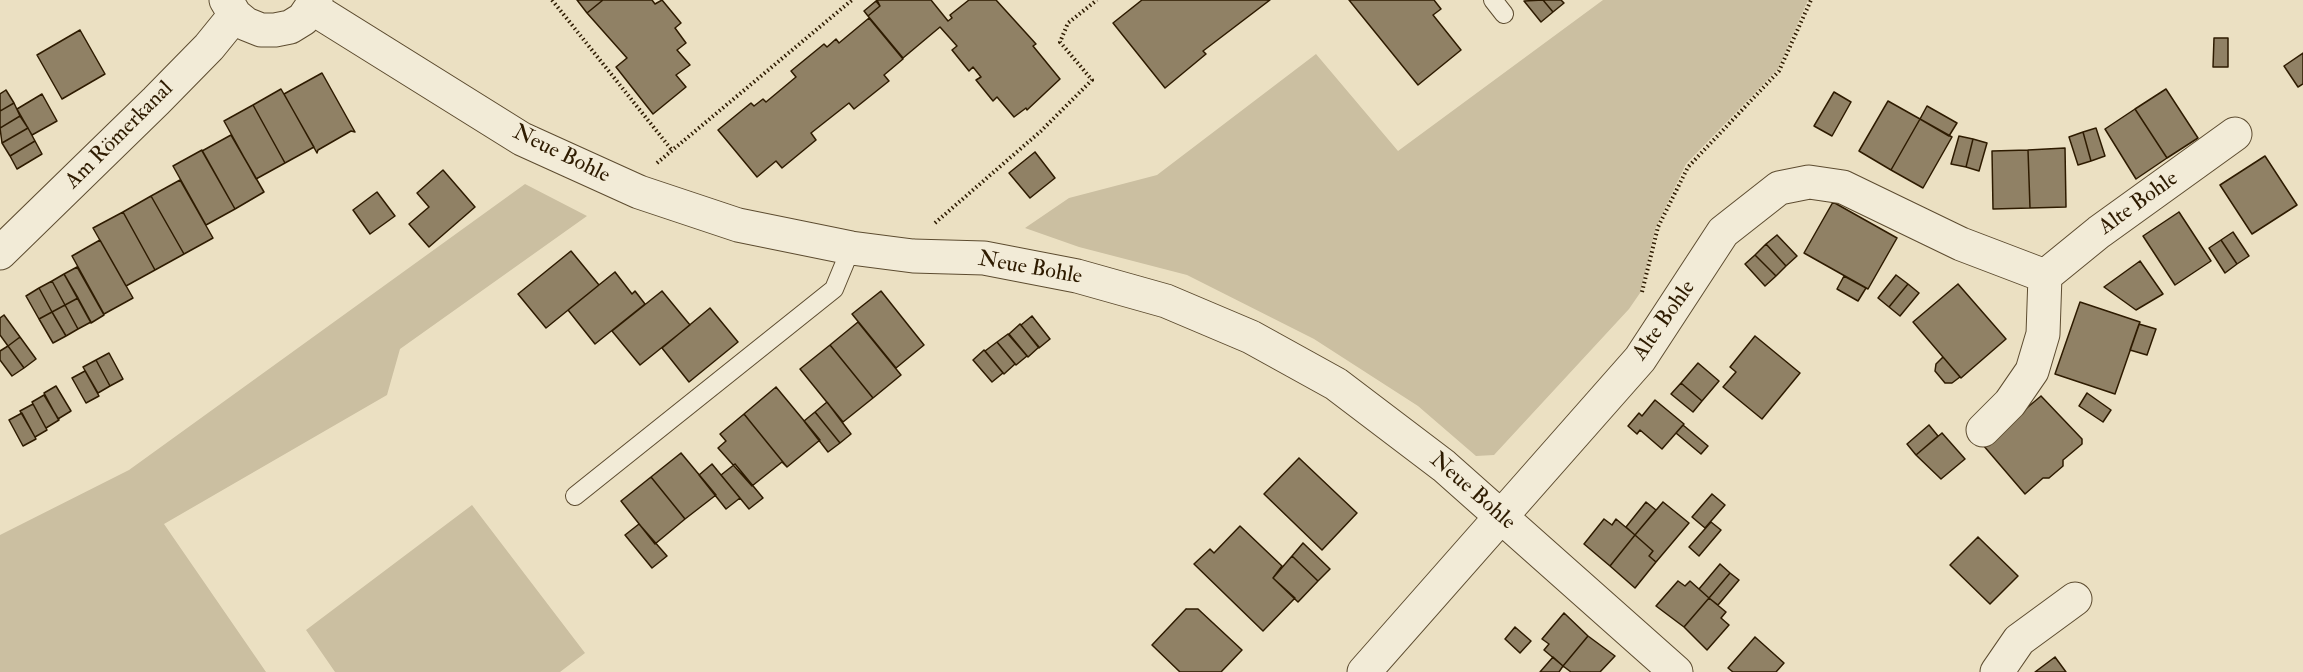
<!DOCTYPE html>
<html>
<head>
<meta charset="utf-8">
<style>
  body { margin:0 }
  canvas { display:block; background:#ebe0c2 }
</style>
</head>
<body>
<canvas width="2303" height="672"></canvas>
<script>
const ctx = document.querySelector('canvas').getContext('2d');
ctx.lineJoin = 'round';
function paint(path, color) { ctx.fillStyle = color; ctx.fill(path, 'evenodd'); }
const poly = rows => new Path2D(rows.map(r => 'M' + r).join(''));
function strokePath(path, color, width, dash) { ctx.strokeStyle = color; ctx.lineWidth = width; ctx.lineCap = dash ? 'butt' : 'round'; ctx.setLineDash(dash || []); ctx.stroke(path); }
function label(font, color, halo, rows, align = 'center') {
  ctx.font = font + ' "IM FELL Double Pica",serif'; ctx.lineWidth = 5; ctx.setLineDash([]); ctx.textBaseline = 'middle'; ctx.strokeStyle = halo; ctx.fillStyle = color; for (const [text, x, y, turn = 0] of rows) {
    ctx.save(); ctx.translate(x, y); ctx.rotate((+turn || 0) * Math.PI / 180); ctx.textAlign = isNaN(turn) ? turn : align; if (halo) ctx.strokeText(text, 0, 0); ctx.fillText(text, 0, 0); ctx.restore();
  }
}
const green = poly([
  [1603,0,1808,0,1778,69,1686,164,1656,227,1640,293,1629,309,1494,455,1476,456,1418,406,1314,339,1187,275,1079,247,1025,228,1069,198,1157,175,1316,54,1398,151],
  [525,184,587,216,400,349,387,395,164,524,266,672,0,672,0,535,129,470],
  [472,505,585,653,560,672,335,672,306,630]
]);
const building = poly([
  [577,0,603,0,587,13,577,0],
  [603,0,652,0,655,4,662,0,681,23,675,28,686,43,677,50,690,65,676,75,686,87,653,114,616,67,627,58,587,13,603,0],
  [931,0,948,21,952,18,950,15,969,0,996,0,1036,44,1033,46,1060,79,1027,110,1026,108,1014,117,997,97,993,101,976,80,981,77,973,67,969,71,952,50,957,46,940,27,903,58,868,16,880,6,877,0,931,0],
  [1142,0,1270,0,1203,51,1206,54,1165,88,1113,23,1142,0],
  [1349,0,1434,0,1441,9,1433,15,1461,50,1418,85,1349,0],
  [1543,0,1553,12,1541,22,1524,1,1543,0],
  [1543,0,1561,0,1564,3,1553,12,1543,0],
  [876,1,880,6,868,16,864,11,876,1],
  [869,18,903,59,884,75,889,81,854,109,849,103,811,133,816,140,782,168,776,161,757,177,718,130,751,103,754,106,763,99,766,102,796,77,791,71,824,44,827,47,836,39,839,43,869,18],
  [80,30,105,74,62,99,37,55,80,30],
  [2214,38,2228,38,2228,67,2213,67,2214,38],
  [2303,53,2303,84,2298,87,2284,66,2303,53],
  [322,73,355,132,351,131,318,150,317,153,284,94,322,73],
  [281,89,314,147,285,163,253,105,281,89],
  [2166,89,2198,138,2167,158,2135,109,2166,89],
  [6,90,14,103,0,111,0,94,6,90],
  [1834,92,1851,102,1832,136,1814,126,1834,92],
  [42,94,57,121,32,135,17,109,42,94],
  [1888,101,1920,119,1891,170,1859,151,1888,101],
  [14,103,20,116,0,128,0,111,14,103],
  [253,105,285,163,256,179,224,121,253,105],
  [1927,106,1957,123,1949,136,1920,119,1927,106],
  [2135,109,2167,158,2136,179,2105,129,2135,109],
  [20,116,28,128,2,143,0,128,20,116],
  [1920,119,1952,137,1923,188,1891,170,1920,119],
  [28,128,35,141,10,156,2,143,28,128],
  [2096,128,2105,156,2091,161,2083,132,2096,128],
  [2083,132,2091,161,2078,165,2069,137,2083,132],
  [231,135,264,192,235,209,202,151,231,135],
  [1959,136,1973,139,1966,167,1951,164,1959,136],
  [1973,139,1987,143,1979,171,1966,167,1973,139],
  [35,141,42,154,17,169,10,156,35,141],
  [2065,148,2066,207,2030,208,2028,150,2065,148],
  [202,150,235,209,206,225,173,166,202,150],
  [2028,150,2030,208,1993,209,1992,151,2028,150],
  [1035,152,1055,178,1030,198,1009,173,1035,152],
  [2265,156,2297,205,2252,234,2220,185,2265,156],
  [443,170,475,207,429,247,409,224,429,207,417,193,443,170],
  [180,180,213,238,184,254,151,196,180,180],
  [377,192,395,216,370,234,353,210,377,192],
  [151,196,184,254,155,270,123,212,151,196],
  [1833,202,1897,238,1868,289,1804,253,1833,202],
  [123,212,155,270,126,286,93,228,123,212],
  [2179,212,2211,261,2175,285,2143,236,2179,212],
  [2233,232,2249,256,2237,264,2221,240,2233,232],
  [1777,235,1797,256,1786,266,1766,244,1777,235],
  [100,240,133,298,104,314,72,256,100,240],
  [2221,240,2237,264,2225,273,2209,248,2221,240],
  [1766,244,1786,266,1776,276,1755,255,1766,244],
  [571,251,599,285,546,328,518,294,571,251],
  [1755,255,1776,276,1765,286,1745,264,1755,255],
  [2140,261,2163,294,2136,310,2104,287,2140,261],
  [77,267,104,315,91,323,64,274,77,267],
  [615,272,632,294,635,291,645,304,595,344,568,310,615,272],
  [64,274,78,298,65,305,52,281,64,274],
  [1896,275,1908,284,1889,307,1878,298,1896,275],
  [1844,276,1866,288,1858,301,1837,289,1844,276],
  [52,281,65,305,52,312,39,288,52,281],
  [1908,284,1919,293,1900,316,1889,307,1908,284],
  [1958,284,2006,339,1961,378,1913,322,1958,284],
  [39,288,52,312,39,319,26,296,39,288],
  [662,291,690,325,640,365,612,331,662,291],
  [881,291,924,345,896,368,852,314,881,291],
  [78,298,91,322,78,329,65,305,78,298],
  [2080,302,2140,322,2115,394,2055,374,2080,302],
  [65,305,78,329,66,336,52,312,65,305],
  [710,308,738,342,689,382,662,348,710,308],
  [52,312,66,336,53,343,39,319,52,312],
  [4,315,20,337,8,346,0,335,0,318,4,315],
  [1032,316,1050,339,1039,348,1021,325,1032,316],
  [858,322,901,375,873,398,830,345,858,322],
  [1020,324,1039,347,1028,357,1009,334,1020,324],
  [2139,324,2156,329,2147,355,2130,350,2139,324],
  [1008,334,1027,356,1016,365,997,342,1008,334],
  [1755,336,1800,373,1762,419,1723,387,1736,372,1730,367,1755,336],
  [20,337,36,359,24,368,8,346,20,337],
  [997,342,1015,364,1004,374,985,351,997,342],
  [830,345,873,398,843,422,800,369,830,345],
  [8,346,24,368,12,376,0,360,0,351,8,346],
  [984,350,1003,373,992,382,973,360,984,350],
  [109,353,123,379,110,386,96,360,109,353],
  [1943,357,1960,377,1952,383,1945,383,1935,371,1936,364,1943,357],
  [96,360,110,386,98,393,83,367,96,360],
  [1698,363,1719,381,1702,401,1681,383,1698,363],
  [85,371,99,396,86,403,72,378,85,371],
  [1681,383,1702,401,1693,412,1671,394,1681,383],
  [56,386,71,411,58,419,44,393,56,386],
  [776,387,820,440,787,467,744,414,776,387],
  [2087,393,2111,410,2103,422,2079,406,2087,393],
  [44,395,59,420,46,428,32,402,44,395],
  [2041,396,2082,439,2082,444,2063,460,2063,466,2049,478,2043,478,2025,494,1983,445,2041,396],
  [1655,400,1684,424,1662,449,1640,430,1637,434,1628,426,1639,413,1642,416,1655,400],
  [827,402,851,434,840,443,815,412,827,402],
  [33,404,47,430,35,437,20,411,33,404],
  [815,412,840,443,828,452,804,421,815,412],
  [22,413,36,439,23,446,9,420,22,413],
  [744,414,787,467,782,462,752,486,718,448,726,441,720,434,744,414],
  [1683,425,1708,446,1701,454,1676,433,1683,425],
  [1929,425,1938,436,1916,455,1907,444,1929,425],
  [1942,433,1965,459,1941,479,1916,455,1942,433],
  [681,453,716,495,685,519,651,477,681,453],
  [1299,458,1357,513,1322,550,1264,494,1299,458],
  [712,464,740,498,726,509,699,475,712,464],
  [735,464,763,498,749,509,721,475,735,464],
  [651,477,685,519,655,544,621,501,651,477],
  [1712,494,1725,505,1705,528,1692,517,1712,494],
  [1646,502,1656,510,1635,535,1626,527,1646,502],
  [1663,502,1689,523,1656,562,1649,556,1653,551,1635,535,1663,502],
  [1604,519,1612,525,1616,519,1635,535,1610,566,1584,544,1604,519],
  [1711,522,1721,530,1699,556,1689,547,1711,522],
  [639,524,667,556,652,568,625,535,639,524],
  [1240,526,1282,566,1273,578,1295,598,1263,631,1194,564,1210,549,1214,553,1240,526],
  [1635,535,1653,551,1649,556,1656,562,1635,588,1610,566,1635,535],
  [1978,537,2018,576,1990,604,1950,565,1978,537],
  [1303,543,1330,569,1318,581,1292,556,1303,543],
  [1292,556,1318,581,1298,602,1273,578,1292,556],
  [1720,564,1730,573,1709,598,1699,589,1720,564],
  [1730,573,1739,580,1718,605,1709,598,1730,573],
  [1678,581,1685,586,1690,581,1709,598,1684,627,1656,606,1678,581],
  [1709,598,1726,612,1721,618,1729,625,1707,650,1684,627,1709,598],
  [1186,609,1198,609,1242,650,1221,672,1180,672,1152,645,1186,609],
  [1564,613,1588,636,1563,666,1544,650,1549,644,1542,639,1564,613],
  [1515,627,1531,641,1520,653,1505,639,1515,627],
  [1588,636,1615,656,1600,672,1571,672,1563,666,1588,636],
  [1755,637,1784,663,1776,672,1733,672,1728,668,1755,637],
  [1553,657,1563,666,1559,672,1540,672,1553,657],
  [2055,657,2066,672,2035,672,2055,657]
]);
const path = poly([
  [552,0,671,149],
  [657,163,852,0],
  [935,223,1041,131,1092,80,1060,42,1068,23,1097,0],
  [1642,292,1658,227,1688,167,1779,71,1811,0]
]);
const service = poly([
  [1493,0,1504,14],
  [575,496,834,289,851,248]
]);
const minor = poly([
  [226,0,235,15,246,24,261,30,275,30,290,27,303,19,316,0],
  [312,8,522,139,639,192,738,225,851,248,913,256,984,258,1077,276,1166,301,1251,337,1336,384,1444,466,1676,672],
  [0,253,156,101,209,47,235,15],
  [2045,276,2099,232,2235,134],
  [1364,672,1640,359,1723,232,1779,188,1809,182,1843,187,1961,244,2045,276,2043,334,2032,371,2010,403,1983,430],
  [1997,672,2019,640,2075,599]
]);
const streetNames = [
  ["Am Römerkanal",120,136,-45],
  ["Neue Bohle",561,155,26],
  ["Alte Bohle",2139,204,-36],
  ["Neue Bohle",1030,269,10],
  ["Alte Bohle",1665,321,-55],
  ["Neue Bohle",1472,492,41]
];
paint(green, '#cbbfa1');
paint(building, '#908165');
strokePath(building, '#2e1b00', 1.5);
strokePath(service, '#5d4c30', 20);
strokePath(minor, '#5d4c30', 35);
strokePath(path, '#2e1b00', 4, [1.5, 3]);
strokePath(service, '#f2ebd7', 18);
strokePath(minor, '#f2ebd7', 33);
label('22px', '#2e1b00', '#f2ebd7', streetNames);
</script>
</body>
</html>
